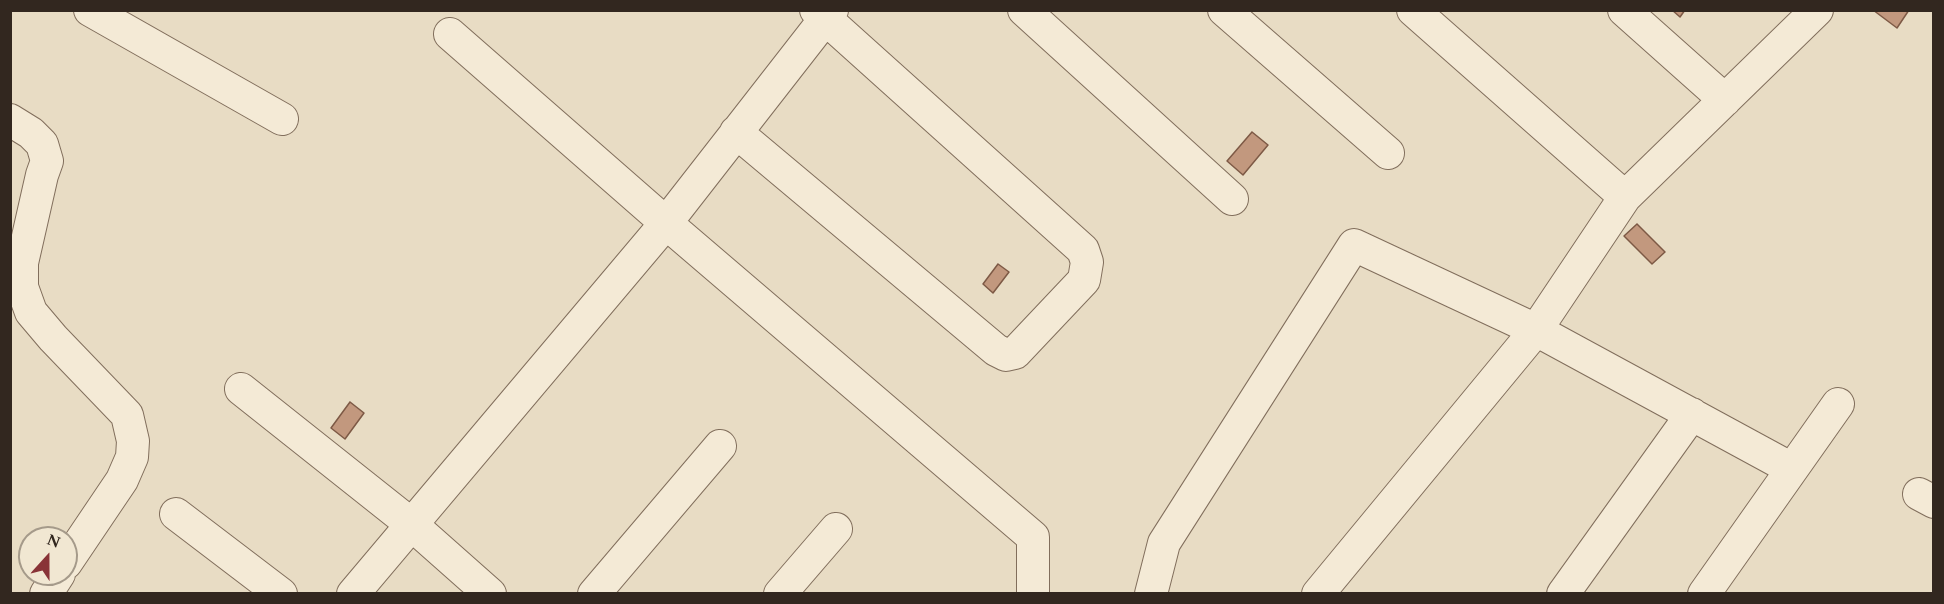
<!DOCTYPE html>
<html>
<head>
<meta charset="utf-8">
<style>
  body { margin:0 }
  #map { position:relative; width:1944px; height:604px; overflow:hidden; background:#e8dcc4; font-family:Spectral,serif }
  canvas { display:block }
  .frame { position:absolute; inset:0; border:12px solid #32271f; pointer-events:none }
  .north { position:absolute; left:18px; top:526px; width:60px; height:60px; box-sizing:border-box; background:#f1e7d2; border:2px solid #a59a8a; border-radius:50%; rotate:21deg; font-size:16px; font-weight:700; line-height:24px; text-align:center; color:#32271f }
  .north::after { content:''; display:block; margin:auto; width:21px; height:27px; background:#893337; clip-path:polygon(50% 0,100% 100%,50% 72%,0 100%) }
</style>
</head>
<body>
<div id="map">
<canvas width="1944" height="604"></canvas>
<div class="frame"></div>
<div class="north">N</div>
</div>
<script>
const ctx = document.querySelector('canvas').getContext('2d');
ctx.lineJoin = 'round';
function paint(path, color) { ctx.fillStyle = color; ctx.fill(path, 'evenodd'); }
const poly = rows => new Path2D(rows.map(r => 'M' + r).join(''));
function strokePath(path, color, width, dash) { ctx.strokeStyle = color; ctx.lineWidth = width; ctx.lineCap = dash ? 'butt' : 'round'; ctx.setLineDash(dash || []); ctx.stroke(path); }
const building = poly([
  [1672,10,1685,10,1680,17,1672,10],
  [1873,10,1909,10,1897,28,1873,10],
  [1252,132,1268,145,1243,175,1227,161,1252,132],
  [1637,224,1665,252,1652,264,1624,236,1637,224],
  [998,264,1009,272,993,293,983,284,998,264],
  [350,402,364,413,345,439,331,428,350,402]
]);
const minor = poly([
  [90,10,282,119],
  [1024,10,1232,199],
  [1224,10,1388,153],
  [1413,10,1625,197],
  [1624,10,1725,100],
  [450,34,666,223,1033,537,1033,594],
  [10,120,31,133,42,144,47,161,42,175,22,263,22,287,31,312,53,338,127,415,133,441,132,457,122,480,66,563],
  [736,132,996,350,1006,355,1015,353,1084,280,1087,262,1083,250,816,10],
  [241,389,411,524,490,594],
  [1919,494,1934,502],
  [176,514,281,594],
  [46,594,59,574],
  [353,594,666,223,832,10],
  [594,594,720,446],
  [780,594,836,529],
  [1151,594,1164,543,1354,245,1536,330,1792,469],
  [1318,594,1536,330,1625,197,1817,10],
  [1563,594,1692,414],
  [1704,594,1838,404]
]);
paint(building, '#c2987e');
strokePath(building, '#7d5945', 1.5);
strokePath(minor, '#816e5c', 34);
strokePath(minor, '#f4ead6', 32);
</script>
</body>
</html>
